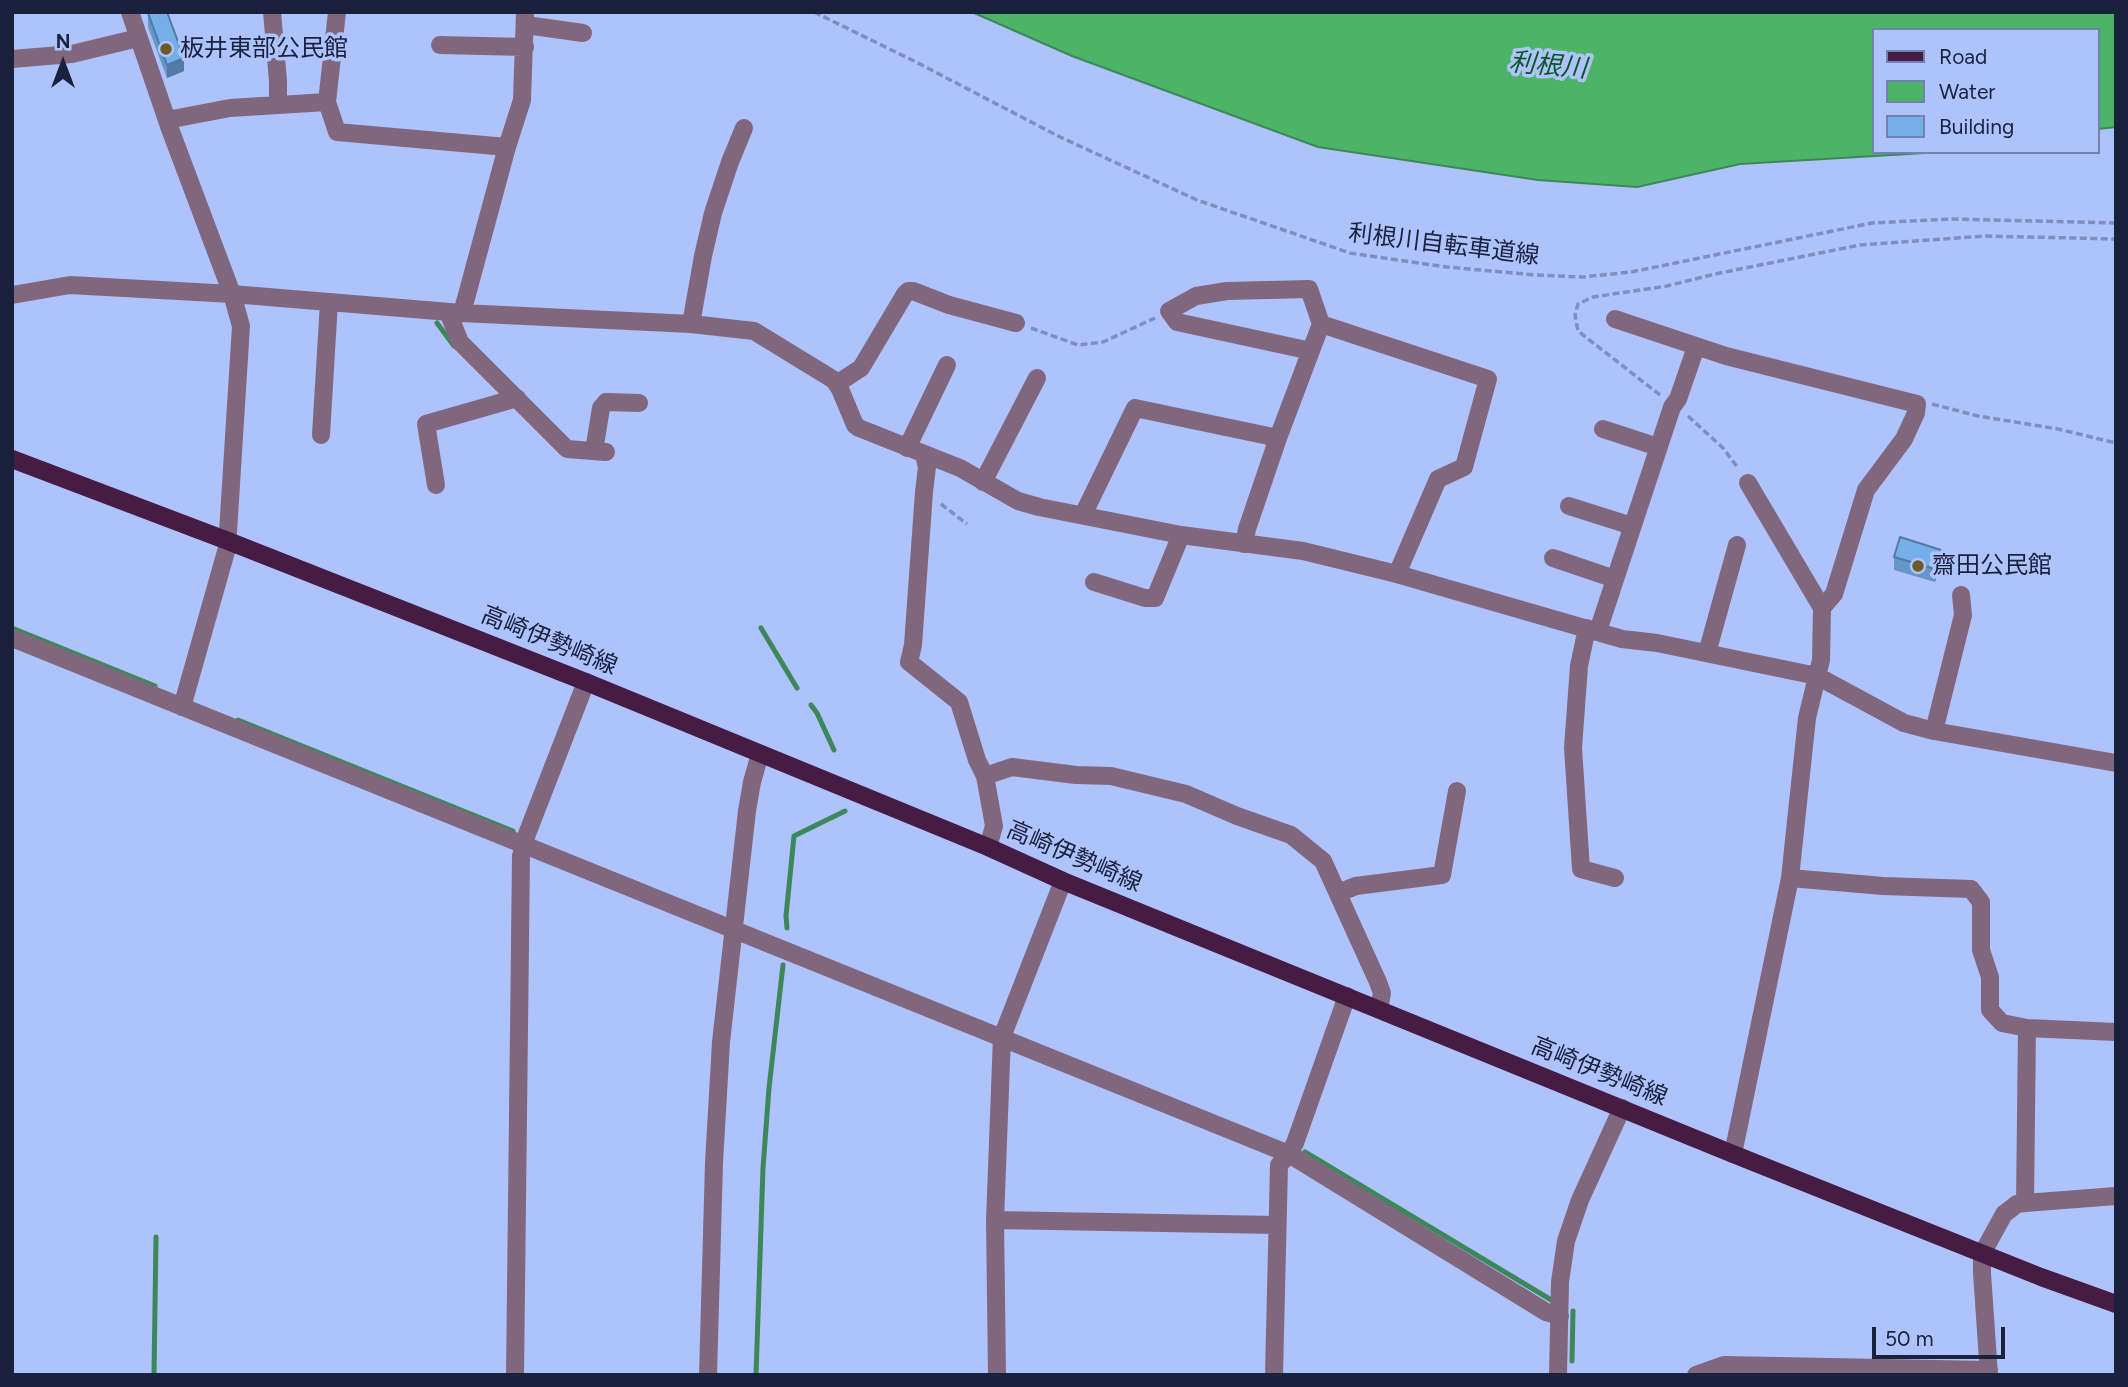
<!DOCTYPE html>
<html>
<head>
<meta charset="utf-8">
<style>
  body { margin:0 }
  #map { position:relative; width:2128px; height:1387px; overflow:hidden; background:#aec2fc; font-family:Figtree,sans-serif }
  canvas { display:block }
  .frame { position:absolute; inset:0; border:14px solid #19213c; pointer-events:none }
  .legend { position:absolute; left:1872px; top:28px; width:228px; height:126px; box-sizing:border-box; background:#aec2fc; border:2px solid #7282af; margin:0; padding:9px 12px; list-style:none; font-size:21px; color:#19213c }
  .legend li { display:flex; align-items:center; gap:14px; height:35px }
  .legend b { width:35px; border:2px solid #7282af }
  .north { position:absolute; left:28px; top:28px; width:70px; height:70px; -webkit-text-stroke:5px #aec2fc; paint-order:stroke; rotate:0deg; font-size:19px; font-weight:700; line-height:28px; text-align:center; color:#19213c }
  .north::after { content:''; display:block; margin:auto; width:24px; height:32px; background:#19213c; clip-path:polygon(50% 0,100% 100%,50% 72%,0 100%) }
  .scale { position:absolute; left:1872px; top:1327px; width:133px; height:32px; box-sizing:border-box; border:4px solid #19213c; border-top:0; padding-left:9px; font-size:21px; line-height:24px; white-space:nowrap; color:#19213c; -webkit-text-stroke:5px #aec2fc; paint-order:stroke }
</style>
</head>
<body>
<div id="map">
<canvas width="2128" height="1387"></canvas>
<div class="frame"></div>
<ul class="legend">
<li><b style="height:9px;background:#461b44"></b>Road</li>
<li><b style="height:19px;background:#4bb467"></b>Water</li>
<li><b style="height:19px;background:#74afea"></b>Building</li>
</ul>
<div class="north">N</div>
<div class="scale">50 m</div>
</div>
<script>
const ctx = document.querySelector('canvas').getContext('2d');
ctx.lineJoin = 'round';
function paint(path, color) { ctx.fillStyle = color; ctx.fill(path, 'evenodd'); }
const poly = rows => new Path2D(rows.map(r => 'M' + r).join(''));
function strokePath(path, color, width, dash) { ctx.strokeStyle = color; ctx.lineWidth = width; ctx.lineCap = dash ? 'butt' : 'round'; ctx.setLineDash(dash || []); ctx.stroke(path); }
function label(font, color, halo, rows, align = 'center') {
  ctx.font = font + ' Figtree,"Noto Sans JP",sans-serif'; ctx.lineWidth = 7; ctx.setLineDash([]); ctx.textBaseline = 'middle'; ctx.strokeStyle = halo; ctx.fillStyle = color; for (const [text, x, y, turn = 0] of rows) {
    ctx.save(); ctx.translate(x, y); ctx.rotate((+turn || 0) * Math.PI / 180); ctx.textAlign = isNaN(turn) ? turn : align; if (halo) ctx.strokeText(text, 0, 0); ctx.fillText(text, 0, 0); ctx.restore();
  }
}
const water = poly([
  [972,12,2116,12,2116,127,2098,129,2098,30,1874,30,1874,152,1942,152,1740,164,1637,187,1538,180,1318,147,1072,56,972,12]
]);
const stream = poly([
  [437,323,454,346],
  [12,628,155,686],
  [761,628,797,688],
  [811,705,817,713,834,750],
  [238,720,513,831],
  [787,928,786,916,794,836,845,811],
  [1305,1152,1553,1301],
  [1572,1361,1573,1311],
  [154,1375,156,1237],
  [756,1375,763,1168,769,1088,783,965]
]);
const path = poly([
  [814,12,914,61,1060,137,1197,200,1350,253,1447,267,1536,275,1583,277,1631,272,1872,223,1951,219,2116,223],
  [1031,328,1078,345,1103,342,1155,318],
  [1660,395,1578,331,1575,315,1578,304,1593,297,1667,286,1715,274,1860,245,1985,236,2116,239],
  [1932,404,1978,416,2058,429,2116,443],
  [1688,416,1723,448,1738,468],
  [941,504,967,524]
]);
const minor = poly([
  [130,12,170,129,232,294,241,326,227,548,182,707],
  [272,12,278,81,278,105],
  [337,12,327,102,337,132,507,147],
  [526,25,583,33],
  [440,45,525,47],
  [12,59,72,54,138,38],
  [167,120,230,108,327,102],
  [12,295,70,285,232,294,462,313,691,324,754,331,834,380,840,389,855,425,859,428,960,468,1018,501,1039,507,1181,535,1303,551,1397,574,1622,639,1657,643,1817,676,1904,723,1934,731,2116,763],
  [448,312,460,342,567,449,606,452],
  [462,313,507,147,522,100,525,12],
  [1615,319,1726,356,1917,404,1916,413,1904,439,1866,490,1834,594,1822,608,1821,660,1807,718,1790,878,1733,1154],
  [691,324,703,256,713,213,730,162,744,128],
  [1311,351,1177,322,1169,311,1196,296,1227,291,1309,289,1321,324],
  [838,383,861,368,905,294,908,291,913,291,949,305,1016,323],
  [1603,429,1658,447],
  [321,435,329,302],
  [907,448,947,365],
  [594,451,601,408,606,402,639,403],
  [924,455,927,467,924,492,913,645,909,662,959,702,977,760,985,776,994,826,988,847],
  [983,482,1037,378],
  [1748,483,1822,608],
  [436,485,426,424,517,398],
  [1569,506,1632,526],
  [1083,515,1135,408,1278,438],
  [1244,544,1247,529,1278,438,1321,324,1488,379,1464,467,1438,479,1397,574],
  [1553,558,1615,579],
  [1094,582,1145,598,1155,598,1181,535],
  [1587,628,1579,666,1573,748,1581,869,1615,878],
  [1598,631,1672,407,1678,399,1696,347],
  [12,638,1289,1154,1546,1312,1560,1316],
  [1707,653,1737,545],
  [1934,731,1963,615,1961,595],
  [985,776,1012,767,1076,775,1111,776,1186,794,1237,816,1291,835,1323,861,1378,982,1382,993,1379,1009],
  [1790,878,1883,886,1971,889,1981,902,1981,950,1990,977,1990,1010,2002,1023,2027,1028,2116,1032],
  [1338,893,1356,886,1442,875,1457,791],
  [2025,1203,2027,1028],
  [995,1220,1276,1225],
  [515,1375,521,856,527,834,586,682],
  [708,1375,714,1163,721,1042,747,811,752,782,760,754],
  [997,1375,995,1220,1002,1037,1063,881],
  [1274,1375,1279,1165,1289,1154,1295,1143,1347,996],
  [1558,1375,1560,1282,1566,1241,1580,1200,1622,1108],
  [1696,1375,1724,1365,1989,1370],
  [1989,1375,1982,1273,1982,1254,2004,1214,2017,1204,2025,1203,2116,1196]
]);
const major = poly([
  [12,459,228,541,586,682,988,847,1063,881,1733,1154,2041,1277,2116,1304]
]);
const wall = poly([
  [148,13,184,71,167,78,148,27],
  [1894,557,1941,563,1935,582,1894,570]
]);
const shadedWall = poly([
  [184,58,184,71,167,78,167,65],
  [1941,550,1941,563,1935,582,1935,569]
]);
const building = poly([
  [150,12,167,12,184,58,167,65,148,13,150,12],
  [1900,537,1941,550,1935,569,1894,557,1900,537]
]);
const markers = [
  [166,49,7,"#6c5a29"],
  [1918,566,7,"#6c5a29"]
];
const poiNames = [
  ["板井東部公民館",180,49],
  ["齋田公民館",1932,566]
];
const streetNames = [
  ["利根川自転車道線",1444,245,7],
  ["高崎伊勢崎線",549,641,22],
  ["高崎伊勢崎線",1074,857,23],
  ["高崎伊勢崎線",1599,1072,22]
];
const waterNames = [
  ["利根川",1548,66,5]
];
paint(water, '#4bb467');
strokePath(water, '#3c885a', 2);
strokePath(stream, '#3c885a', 5);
strokePath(path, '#7e8ebe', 3.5, [7, 3.5]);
strokePath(minor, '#81677e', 18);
strokePath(major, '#461b44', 18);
paint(wall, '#6496c9');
paint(shadedWall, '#517aa4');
paint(building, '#74afea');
strokePath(building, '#517aa4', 2);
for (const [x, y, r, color] of markers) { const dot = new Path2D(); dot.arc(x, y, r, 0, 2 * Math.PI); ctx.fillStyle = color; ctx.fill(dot); strokePath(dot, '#aec2fc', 2.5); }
label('24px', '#19213c', '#aec2fc', poiNames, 'left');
label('24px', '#19213c', '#aec2fc', streetNames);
label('italic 26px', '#0a5827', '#aec2fc', waterNames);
</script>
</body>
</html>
